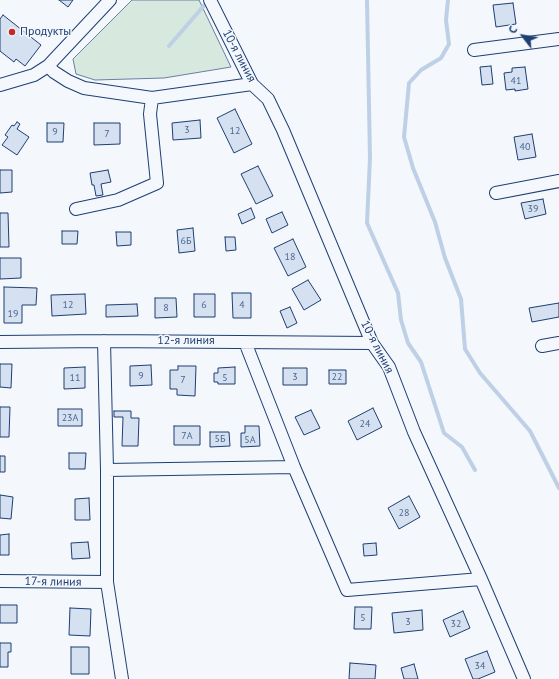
<!DOCTYPE html>
<html>
<head>
<meta charset="utf-8">
<style>
  body { margin:0 }
  #map { position:relative; width:559px; height:679px; overflow:hidden; background:#f4f7fb; font-family:"PT Sans",sans-serif }
  canvas { display:block }
  .north { position:absolute; left:503px; top:16px; width:40px; height:40px; -webkit-text-stroke:3px #f4f7fb; paint-order:stroke; rotate:301deg; font-size:11px; font-weight:700; line-height:16px; text-align:center; color:#1d3f73 }
  .north::after { content:''; display:block; margin:auto; width:14px; height:18px; background:#1d3f73; clip-path:polygon(50% 0,100% 100%,50% 72%,0 100%) }
</style>
</head>
<body>
<div id="map">
<canvas width="559" height="679"></canvas>
<div class="north">С</div>
</div>
<script>
const ctx = document.querySelector('canvas').getContext('2d');
ctx.lineJoin = 'round';
function paint(path, color) { ctx.fillStyle = color; ctx.fill(path, 'evenodd'); }
const poly = rows => new Path2D(rows.map(r => 'M' + r).join(''));
function strokePath(path, color, width, dash) { ctx.strokeStyle = color; ctx.lineWidth = width; ctx.lineCap = dash ? 'butt' : 'round'; ctx.setLineDash(dash || []); ctx.stroke(path); }
function label(font, color, halo, rows, align = 'center') {
  ctx.font = font + ' "PT Sans",sans-serif'; ctx.lineWidth = 3; ctx.setLineDash([]); ctx.textBaseline = 'middle'; ctx.strokeStyle = halo; ctx.fillStyle = color; for (const [text, x, y, turn = 0] of rows) {
    ctx.save(); ctx.translate(x, y); ctx.rotate((+turn || 0) * Math.PI / 180); ctx.textAlign = isNaN(turn) ? turn : align; if (halo) ctx.strokeText(text, 0, 0); ctx.fillText(text, 0, 0); ctx.restore();
  }
}
const green = poly([
  [132,0,199,0,231,67,164,78,95,80,76,74,73,59,132,0]
]);
const stream = poly([
  [367,0,370,158,367,223,398,293,401,320,408,343,421,362,444,433,462,447,475,470],
  [448,0,446,20,449,44,441,58,421,70,409,83,404,137,413,168,435,222,445,258,461,299,465,349,480,373,530,431,559,488],
  [169,46,208,1]
]);
const building = poly([
  [59,0,73,0,68,7,59,0],
  [513,3,516,24,496,27,493,5,513,3],
  [3,15,41,45,25,66,16,59,14,62,0,51,0,19,3,15],
  [491,66,493,84,482,85,480,67,491,66],
  [525,67,528,89,515,91,515,89,506,90,504,73,512,72,512,68,525,67],
  [235,109,252,144,234,153,217,118,235,109],
  [200,120,201,138,173,140,172,123,200,120],
  [17,122,20,124,17,129,29,137,17,155,2,145,8,137,5,135,12,125,14,126,17,122],
  [47,123,64,123,63,142,47,142,47,123],
  [94,123,120,123,120,144,94,145,94,123],
  [532,134,536,157,518,160,514,137,532,134],
  [258,166,273,196,256,204,241,174,258,166],
  [0,170,12,170,12,192,0,193,0,170],
  [108,170,111,182,101,184,103,195,96,196,94,185,92,185,90,173,108,170],
  [543,199,546,214,525,219,521,203,543,199],
  [251,208,255,218,242,224,238,214,251,208],
  [282,212,288,225,272,233,266,219,282,212],
  [0,213,8,213,9,247,0,247,0,213],
  [193,228,195,251,179,253,177,230,193,228],
  [62,231,78,231,77,244,62,244,62,231],
  [116,232,131,232,131,245,117,246,116,232],
  [225,237,235,237,236,250,226,251,225,237],
  [293,239,306,267,288,276,274,248,293,239],
  [0,258,21,258,21,278,0,279,0,258],
  [308,280,321,300,304,310,292,289,308,280],
  [4,287,37,288,36,305,22,305,22,323,4,323,4,287],
  [232,293,251,293,251,318,233,318,232,293],
  [85,294,86,314,52,316,51,295,85,294],
  [194,294,215,294,215,317,194,317,194,294],
  [155,298,176,298,177,317,155,318,155,298],
  [559,303,559,317,532,322,529,308,559,303],
  [137,304,138,316,106,317,106,305,137,304],
  [290,307,297,323,287,328,280,311,290,307],
  [0,364,12,364,11,388,0,387,0,364],
  [151,365,152,385,130,386,130,366,151,365],
  [178,366,196,366,195,396,177,395,177,389,170,389,170,370,178,370,178,366],
  [85,367,85,388,64,389,64,368,85,367],
  [235,367,235,384,218,384,218,382,214,382,214,373,218,373,218,368,235,367],
  [283,368,307,368,307,385,283,385,283,368],
  [329,370,346,370,346,384,329,384,329,370],
  [0,407,10,407,9,437,0,437,0,407],
  [373,408,382,427,357,440,348,421,373,408],
  [58,409,82,409,82,426,58,426,58,409],
  [311,410,320,428,304,435,295,417,311,410],
  [114,411,131,411,131,418,139,418,138,446,122,446,123,417,114,417,114,411],
  [174,426,200,426,200,445,174,445,174,426],
  [245,426,259,426,260,446,241,447,241,433,245,433,245,426],
  [210,432,229,432,230,446,210,447,210,432],
  [69,453,86,453,85,469,69,469,69,453],
  [0,456,5,456,5,472,0,472,0,456],
  [0,495,13,497,11,519,0,518,0,495],
  [409,496,420,517,399,529,388,508,409,496],
  [89,498,90,520,75,520,75,499,89,498],
  [9,534,9,555,0,555,0,535,9,534],
  [88,542,90,558,72,559,71,543,88,542],
  [376,543,377,555,364,556,363,544,376,543],
  [0,605,17,605,17,623,0,623,0,605],
  [355,607,372,607,371,629,354,629,355,607],
  [70,608,91,609,90,636,69,635,70,608],
  [422,610,423,630,394,633,392,613,422,610],
  [463,611,470,628,450,637,443,620,463,611],
  [0,643,11,643,11,652,8,652,8,667,0,667,0,643],
  [71,647,89,647,89,674,71,674,71,647],
  [487,651,495,672,478,679,473,679,465,659,487,651],
  [350,663,376,665,375,679,349,679,350,663],
  [414,664,418,679,404,679,401,668,414,664]
]);
const street = poly([
  [210,0,252,84,268,99,283,130,372,343,389,367,414,432,481,579,524,679],
  [474,50,559,39],
  [48,66,54,72,68,81,84,88,152,98,252,84],
  [0,85,34,75,48,66,110,0],
  [496,193,559,181],
  [76,209,118,200,157,183,150,114,152,98],
  [104,341,107,470,107,582,122,679],
  [0,342,104,341,372,343],
  [245,342,294,467,347,590,481,579],
  [542,346,559,343],
  [107,470,294,467],
  [0,581,107,582]
]);
const markers = [
  [12,32,4,"#c62828"]
];
const numberNames = [
  ["41",516,81],
  ["3",187,130],
  ["12",235,131],
  ["9",55,132],
  ["7",107,134],
  ["40",525,147],
  ["39",533,209],
  ["6Б",186,241],
  ["18",290,257],
  ["12",68,305],
  ["6",204,305],
  ["4",242,305],
  ["8",166,308],
  ["19",13,314],
  ["9",141,376],
  ["3",295,377],
  ["22",337,377],
  ["11",75,378],
  ["5",225,378],
  ["7",183,380],
  ["23А",70,418],
  ["24",365,424],
  ["7А",187,436],
  ["5Б",220,439],
  ["5А",250,440],
  ["28",404,513],
  ["5",363,618],
  ["3",408,622],
  ["32",456,624],
  ["34",480,666]
];
const poiNames = [
  ["Продукты",20,32]
];
const streetNames = [
  ["10-я линия",239,56,62],
  ["12-я линия",186,341],
  ["10-я линия",377,347,63],
  ["17-я линия",53,582,1]
];
paint(green, '#d7e8df');
strokePath(green, '#687fa3', 1);
strokePath(stream, '#bed0e5', 4);
paint(building, '#d5e0f0');
strokePath(building, '#1d3f73', 1);
strokePath(street, '#1d3f73', 14);
strokePath(street, '#f4f7fb', 12);
for (const [x, y, r, color] of markers) { const dot = new Path2D(); dot.arc(x, y, r, 0, 2 * Math.PI); ctx.fillStyle = color; ctx.fill(dot); strokePath(dot, '#f4f7fb', 1.5); }
label('10px', '#4b6792', null, numberNames);
label('12px', '#1d3f73', '#f4f7fb', poiNames, 'left');
label('12px', '#1d3f73', '#f4f7fb', streetNames);
</script>
</body>
</html>
